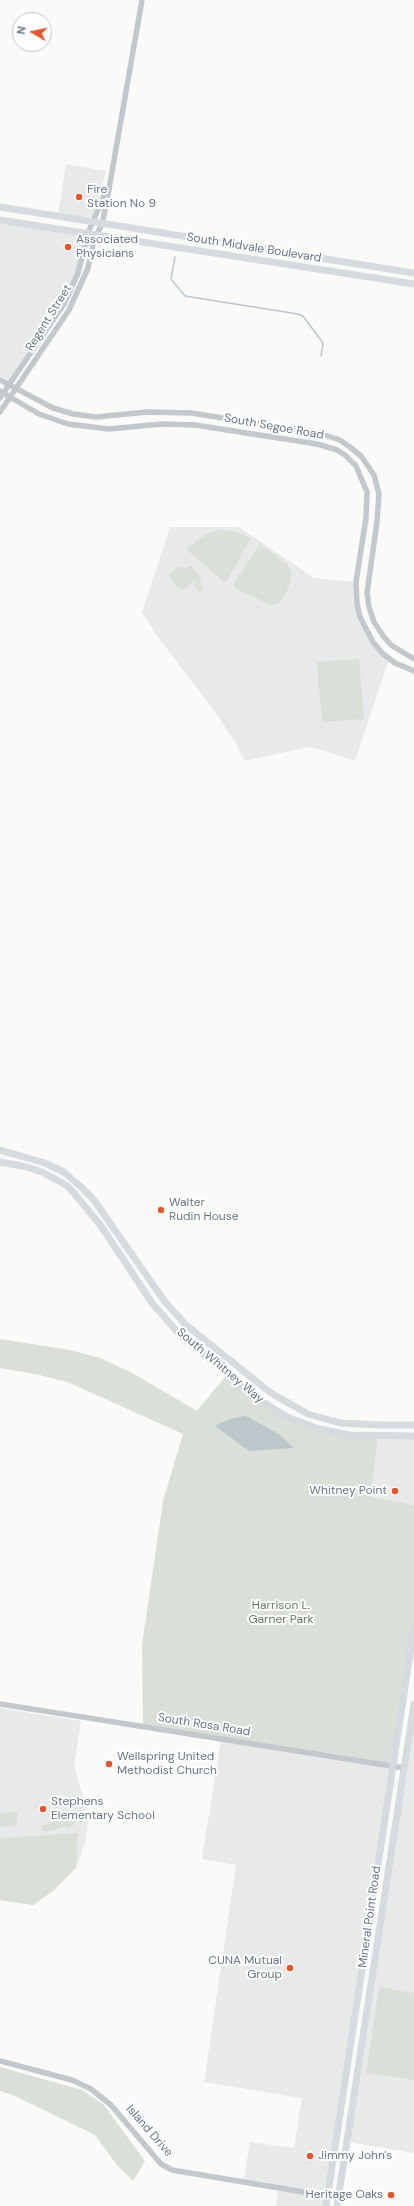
<!DOCTYPE html>
<html>
<head>
<meta charset="utf-8">
<style>
  body { margin:0 }
  #map { position:relative; width:414px; height:2206px; overflow:hidden; background:#fafaf8; font-family:"DM Sans",sans-serif }
  canvas { display:block }
  .north { position:absolute; left:12px; top:12px; width:40px; height:40px; box-sizing:border-box; background:#fff; border:1px solid #c1c8cd; border-radius:50%; rotate:279deg; font-size:11px; font-weight:700; line-height:16px; text-align:center; color:#657683 }
  .north::after { content:''; display:block; margin:auto; width:14px; height:18px; background:#e4572e; clip-path:polygon(50% 0,100% 100%,50% 72%,0 100%) }
</style>
</head>
<body>
<div id="map">
<canvas width="414" height="2206"></canvas>
<div class="north">N</div>
</div>
<script>
const ctx = document.querySelector('canvas').getContext('2d');
ctx.lineJoin = 'round';
function paint(path, color) { ctx.fillStyle = color; ctx.fill(path, 'evenodd'); }
const poly = rows => new Path2D(rows.map(r => 'M' + r).join(''));
function strokePath(path, color, width, dash) { ctx.strokeStyle = color; ctx.lineWidth = width; ctx.lineCap = dash ? 'butt' : 'round'; ctx.setLineDash(dash || []); ctx.stroke(path); }
function label(font, color, halo, rows, align = 'center') {
  ctx.font = font + ' "DM Sans",sans-serif'; ctx.lineWidth = 4; ctx.setLineDash([]); ctx.textBaseline = 'middle'; ctx.strokeStyle = halo; ctx.fillStyle = color; for (const [text, x, y, turn = 0] of rows) {
    ctx.save(); ctx.translate(x, y); ctx.rotate((+turn || 0) * Math.PI / 180); ctx.textAlign = isNaN(turn) ? turn : align; if (halo) ctx.strokeText(text, 0, 0); ctx.fillText(text, 0, 0); ctx.restore();
  }
}
const built = poly([
  [66,164,106,171,94,215,90,219,58,214],
  [0,220,88,233,71,290,9,385,0,380],
  [170,527,239,527,314,578,356,582,356,593,365,630,389,659,355,761,322,750,309,747,244,761,235,742,218,716,158,637,142,612],
  [378,1436,414,1436,414,1505,371,1498],
  [414,1704,414,2153,347,2142],
  [0,1708,81,1721,74,1766,89,1815,86,1840,76,1868,53,1891,33,1905,0,1900],
  [221,1739,393,1767,326,2206,276,2206,278,2189,243,2183,250,2142,294,2148,302,2098,204,2082,236,1865,202,1859]
]);
const green = poly([
  [218,530,235,531,251,538,227,581,223,581,186,549,206,534],
  [260,544,287,564,292,573,288,589,280,602,271,605,236,589,234,583],
  [179,566,185,569,188,566,191,566,202,578,200,583,204,588,199,592,193,585,196,582,195,580,183,590,179,589,168,575],
  [359,659,364,719,322,722,317,662],
  [0,1339,70,1350,100,1358,134,1374,197,1411,228,1373,258,1399,319,1429,378,1436,371,1497,414,1505,414,1628,393,1767,143,1726,142,1645,163,1501,183,1434,70,1383,40,1375,0,1368],
  [17,1812,17,1826,0,1827,0,1813],
  [61,1814,65,1814,68,1819,73,1818,75,1821,73,1826,67,1828,66,1826,50,1831,42,1831,42,1826,56,1820],
  [78,1833,76,1868,53,1891,33,1905,0,1900,0,1838],
  [379,1987,414,1993,414,2080,366,2073],
  [0,2067,82,2090,104,2105,145,2161,133,2181,116,2164,95,2135,13,2095,0,2091]
]);
const water = poly([
  [246,1416,280,1435,294,1448,249,1451,215,1426,233,1418]
]);
const stream = poly([
  [175,257,171,279,185,296,298,314,303,316,323,343,321,356]
]);
const minor = poly([
  [0,380,53,408,73,414,96,417,147,412,191,413,319,433,340,440,350,447,361,456,374,475,379,494,377,522,367,593,369,607,374,622,384,637,391,645,414,659],
  [0,391,39,414,68,424,109,429,162,424,195,425,317,444,337,450,345,455,356,466,367,492,366,518,356,582,357,604,360,617,373,642,382,653,395,663,414,671],
  [0,398,64,304,78,273,88,233,106,191],
  [0,412,69,310,88,268,94,240,102,224,106,206,142,0],
  [0,1704,404,1768],
  [0,2061,72,2080,91,2089,111,2105,161,2164,172,2170,339,2198]
]);
const major = poly([
  [0,207,414,273],
  [0,220,414,284],
  [0,1150,45,1163,64,1172,81,1187,94,1200,165,1302,186,1325,271,1393,308,1414,340,1423,379,1425,414,1425],
  [0,1162,27,1167,42,1172,66,1185,74,1193,101,1226,152,1303,180,1335,258,1399,287,1417,319,1429,350,1435,414,1436],
  [326,2206,414,1628],
  [337,2206,414,1704]
]);
const markers = [
  [79,197,4,"#e4572e"],
  [68,247,4,"#e4572e"],
  [161,1210,4,"#e4572e"],
  [395,1491,4,"#e4572e"],
  [109,1764,4,"#e4572e"],
  [43,1809,4,"#e4572e"],
  [290,1968,4,"#e4572e"],
  [310,2156,4,"#e4572e"],
  [391,2195,4,"#e4572e"]
];
const poiNames = [
  ["Fire",87,190],
  ["Station No 9",87,204],
  ["Associated",76,240],
  ["Physicians",76,254],
  ["Walter",169,1203],
  ["Rudin House",169,1217],
  ["Whitney Point",387,1491,"right"],
  ["Wellspring United",117,1757],
  ["Methodist Church",117,1771],
  ["Stephens",51,1802],
  ["Elementary School",51,1816],
  ["CUNA Mutual",282,1961,"right"],
  ["Group",282,1975,"right"],
  ["Jimmy John's",318,2156],
  ["Heritage Oaks",383,2195,"right"]
];
const streetNames = [
  ["South Midvale Boulevard",254,248,9],
  ["Regent Street",49,318,-58],
  ["South Segoe Road",274,427,10],
  ["South Whitney Way",220,1366,40],
  ["South Rosa Road",204,1725,9],
  ["Mineral Point Road",370,1917,-82],
  ["Island Drive",149,2131,49]
];
const parkNames = [
  ["Harrison L.",281,1606],
  ["Garner Park",281,1620]
];
paint(built, '#e8e9e9');
paint(green, '#dadfd7');
paint(water, '#bbc7cb');
strokePath(stream, '#bbc7cb', 1.5);
strokePath(minor, '#c3c8cc', 5.5);
strokePath(major, '#d6dbdf', 7);
for (const [x, y, r, color] of markers) { const dot = new Path2D(); dot.arc(x, y, r, 0, 2 * Math.PI); ctx.fillStyle = color; ctx.fill(dot); strokePath(dot, '#fff', 1.5); }
label('12px', '#657683', '#fff', poiNames, 'left');
label('12px', '#657683', '#fff', streetNames);
label('12px', '#687a64', '#fff', parkNames);
</script>
</body>
</html>
